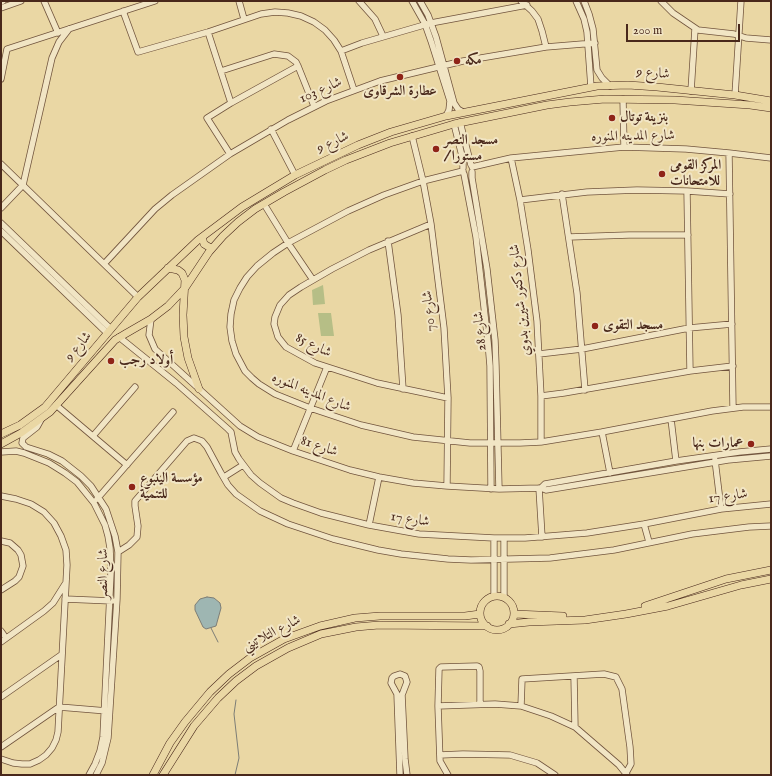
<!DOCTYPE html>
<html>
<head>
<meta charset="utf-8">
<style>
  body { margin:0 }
  #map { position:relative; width:772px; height:776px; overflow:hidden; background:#ead7a4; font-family:"IM FELL English",serif }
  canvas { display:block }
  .frame { position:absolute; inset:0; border:2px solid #49281b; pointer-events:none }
  .scale { position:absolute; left:626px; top:24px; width:114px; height:18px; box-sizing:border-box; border:2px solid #49281b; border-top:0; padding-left:5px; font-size:12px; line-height:14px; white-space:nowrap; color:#49281b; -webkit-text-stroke:3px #f1e5c4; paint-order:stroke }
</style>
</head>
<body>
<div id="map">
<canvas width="772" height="776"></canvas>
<div class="frame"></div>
<div class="scale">200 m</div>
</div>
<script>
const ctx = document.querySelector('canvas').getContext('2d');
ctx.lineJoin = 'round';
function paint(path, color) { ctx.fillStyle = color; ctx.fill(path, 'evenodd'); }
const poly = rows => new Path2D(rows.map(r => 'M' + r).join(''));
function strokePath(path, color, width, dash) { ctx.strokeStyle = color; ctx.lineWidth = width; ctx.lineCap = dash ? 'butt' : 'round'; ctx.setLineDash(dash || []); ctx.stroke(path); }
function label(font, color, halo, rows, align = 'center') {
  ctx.font = font + ' "IM FELL English",Amiri,serif'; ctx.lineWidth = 4; ctx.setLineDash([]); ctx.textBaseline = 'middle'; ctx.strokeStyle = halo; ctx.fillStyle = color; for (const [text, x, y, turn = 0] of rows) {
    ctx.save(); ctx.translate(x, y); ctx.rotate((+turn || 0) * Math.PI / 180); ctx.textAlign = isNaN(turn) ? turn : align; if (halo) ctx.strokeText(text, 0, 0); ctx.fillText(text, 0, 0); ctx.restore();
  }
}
const green = poly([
  [323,285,325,304,313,305,312,290],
  [318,313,331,313,334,336,321,336]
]);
const water = poly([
  [207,597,214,598,220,603,221,608,216,626,206,629,203,627,195,610,195,605,200,599,207,597]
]);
const stream = poly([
  [211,628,218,642],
  [235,775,239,758,234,714,236,700]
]);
const minor = poly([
  [44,1,58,33],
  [239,1,244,19],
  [359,1,375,19,383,36],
  [412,1,425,24,431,41,450,101,449,110,446,116],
  [420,1,428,15,436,37,454,103,458,109,463,112],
  [521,1,532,11,538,19,542,31,546,47],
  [576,1,584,19,587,32,591,87],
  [584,1,589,14,593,29,597,70,602,78,610,86],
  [661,1,673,13,698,30,734,34,746,38,771,40],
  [1,2,3,1],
  [1,8,21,1],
  [123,11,138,52,208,32,261,14,275,12,288,13,301,16,314,22,325,30,334,40,341,51,354,90],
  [208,32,231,103],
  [341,51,362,43,431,23,527,5],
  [221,71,274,54,288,56,296,62,298,66,314,106],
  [1,79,7,49,155,1],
  [691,91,695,29],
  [735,95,741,1],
  [623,99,624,147],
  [460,122,471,165],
  [454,124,463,160,463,168],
  [271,129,295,175],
  [412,136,423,181,431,224,444,328,448,398,447,486],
  [729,153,733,408],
  [230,154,207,118,231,103,298,66],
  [511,158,520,200,528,250,537,321,541,396,541,442],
  [1,164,138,297],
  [472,167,511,158,624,147,686,149,729,153,771,158],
  [463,171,423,181,384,195,348,211,288,243,273,253,257,266,247,277,240,288,234,300,231,314,230,327,232,341,236,354,245,371,252,378,259,384,275,394,310,408,361,425,413,437,470,443,520,443,541,442,602,432,712,411,743,407,771,407],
  [472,172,472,178,487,269,495,340,496,366,499,489],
  [464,174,476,237,488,342,490,366,491,489],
  [687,191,690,371],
  [562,194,577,293,585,390],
  [520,200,587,192,637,190,687,191,730,194],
  [264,204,288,243,313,280],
  [1,208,23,185,52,58,59,42,69,29],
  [1,223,111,329],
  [431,224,369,250,332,269,301,287,289,295,280,305,275,317,274,324,278,337,286,347,315,363,377,383,448,398],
  [1,231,107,333],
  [569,237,629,235,688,235],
  [388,241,398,315,403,389],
  [104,264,155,209,172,195,230,154,288,120,326,101,380,81,463,61,546,47,595,43],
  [151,319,149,335,155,349,240,426,258,437,293,451,350,470,379,477,413,483,447,486,499,489,541,488,546,490,728,460,771,456],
  [119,337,176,383,228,429,231,432,235,452,239,459,251,475,260,483,281,498,293,503,321,513,369,525,419,534,494,538,525,538,587,533,644,524,721,509,771,504],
  [539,354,582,349,689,328,732,324],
  [541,396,564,393,690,371,733,366],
  [56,405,127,465],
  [42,418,37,427,23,438,22,443,26,447,48,454,62,461,81,476,91,486,106,509,115,536,118,552,117,599,108,738,102,763,96,775],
  [671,419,676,461],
  [602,432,610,473],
  [93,436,135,387],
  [293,451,327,367],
  [1,452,16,451,24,453,49,463,65,473,77,482,94,503,105,525,108,536,110,548,111,572,103,737,100,751,95,764,89,775],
  [715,460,721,509],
  [224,477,243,465],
  [539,488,542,537],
  [541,488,545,484,676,461,739,452,771,449],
  [1,496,16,499,31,504,44,512,54,523,61,536,66,550,67,565,58,732,56,740,52,748,46,755,39,760,30,764,22,764,13,763,1,759],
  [97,499,173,412],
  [644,524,649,542],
  [369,525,379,477],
  [1,541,10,543,18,550,21,555,23,566,19,577,15,581,1,590],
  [118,552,129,545,137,537,138,526,135,506,135,501,187,441,194,438,202,441,207,447,221,473,228,485,236,494,260,511,288,524,333,539,378,550,401,554,448,559,471,560,550,558,614,550,692,534,749,527,771,526],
  [494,596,494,538],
  [504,597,504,538],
  [65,599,112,601],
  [1,631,6,638],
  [1,642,44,611,53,603,65,584],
  [574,676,575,727],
  [1,697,61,655],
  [438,706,439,669,441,667,477,666,479,667,480,671,480,704],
  [521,706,522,679,604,674,616,677,622,689,630,747,631,764,626,773],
  [1,747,59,707,107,711],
  [440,755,463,754,510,755,537,763,555,775],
  [400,775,397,694,391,683,392,678,394,676,400,674,405,676,407,682,402,695,405,759,407,775],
  [448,775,440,761,438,706,495,704,521,706,551,716,575,727,619,765,627,775]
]);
const major = poly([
  [202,237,204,244,209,247,212,248],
  [168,268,178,270,182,273,185,280,183,315,184,337,188,358,199,389],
  [1,434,20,425,45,407,138,297,198,240,242,207,295,175,358,145,391,132,446,116,597,86,628,85,657,87,735,95,771,101],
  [1,444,21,433,50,412,115,340,125,334,151,319,168,306,185,288,209,252,223,236,238,222,255,209,284,192,325,170,346,160,390,143,454,124,547,105,570,102,605,99,675,100,750,105,771,108],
  '480 613a17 17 0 1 1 34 0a17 17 0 1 1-34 0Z',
  [645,606,726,579,771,570],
  [514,614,563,616],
  [509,624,529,622,585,620,626,614,668,606,741,585,771,579],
  [153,775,170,743,185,722,210,692,229,674,250,658,284,639,320,626,355,618,380,616,465,616,480,614],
  [163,775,194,726,218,698,236,681,256,666,288,648,321,634,356,627,379,625,487,626]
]);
const markers = [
  [457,61,4,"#8f2418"],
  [400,77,4,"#8f2418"],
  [612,118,4,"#8f2418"],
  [436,149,4,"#8f2418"],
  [662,174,4,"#8f2418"],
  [595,326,4,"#8f2418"],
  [111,361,4,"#8f2418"],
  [751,444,4,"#8f2418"],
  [132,487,4,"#8f2418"]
];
const poiNames = [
  ["مكه",465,61],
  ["عطارة الشرقاوى",400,92,"center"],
  ["بنزينة توتال",620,118],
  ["مسجد النصر",444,141],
  ["/ مستورا",444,157],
  ["المركز القومى",670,166],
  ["للامتحانات",670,182],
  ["مسجد التقوى",603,326],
  ["أولاد رجب",119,361],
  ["عمارات بنها",743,444,"right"],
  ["مؤسسة الينبوع",140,479],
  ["للتنمية",140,495]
];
const streetNames = [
  ["شارع 9",653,74,4],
  ["شارع 103",321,91,-24],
  ["شارع المدينه المنوره",633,137,-1],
  ["شارع 9",333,143,-25],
  ["شارع دكتور شيرين بدوي",521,300,-96],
  ["شارع 70",430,311,-96],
  ["شارع 28",481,331,-95],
  ["شارع 85",313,346,26],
  ["شارع 9",79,347,-51],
  ["شارع المدينه المنوره",311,393,22],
  ["شارع 81",319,447,19],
  ["شارع 17",728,497,-8],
  ["شارع 17",410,520,8],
  ["شارع النصر",104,574,-90],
  ["شارع التلاتيني",272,634,-27]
];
paint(green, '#b6be86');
paint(water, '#9eb6b2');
strokePath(water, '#7c7d76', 1);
strokePath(stream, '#7c7d76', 1);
strokePath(minor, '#71543d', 7);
strokePath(major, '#49281b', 8);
strokePath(minor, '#f1e5c4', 5.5);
strokePath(major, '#ead7a4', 7);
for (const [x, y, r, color] of markers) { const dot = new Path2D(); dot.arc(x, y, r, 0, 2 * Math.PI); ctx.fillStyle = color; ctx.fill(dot); strokePath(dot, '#f1e5c4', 1.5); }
label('bold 14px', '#49281b', '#f1e5c4', poiNames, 'left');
label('14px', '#49281b', '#f1e5c4', streetNames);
</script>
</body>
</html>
